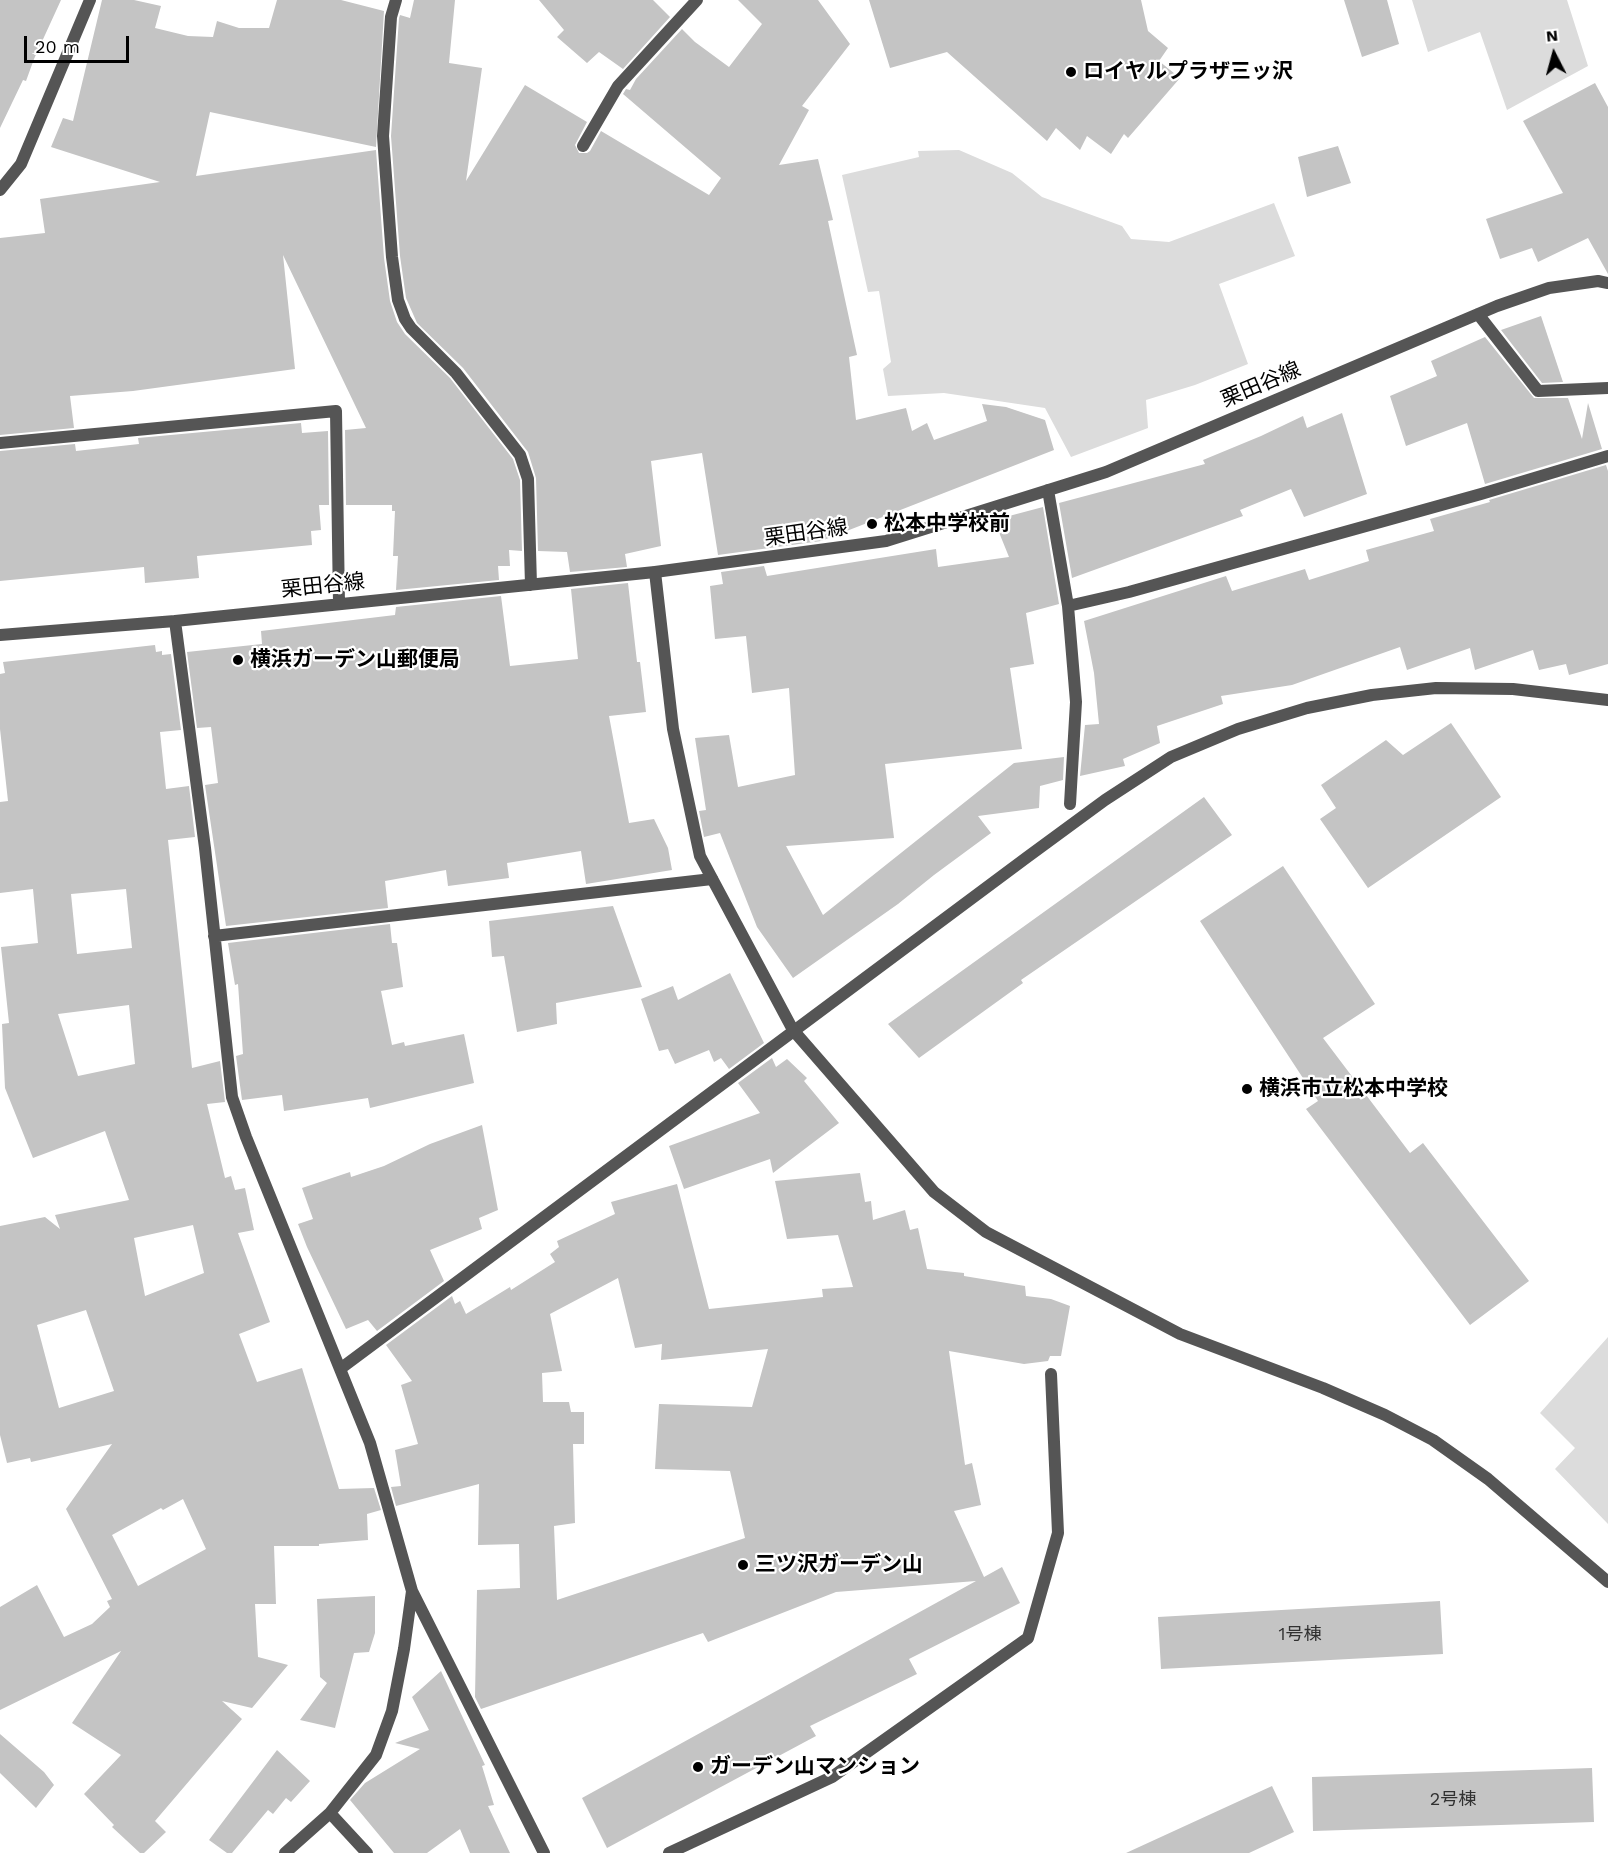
<!DOCTYPE html>
<html>
<head>
<meta charset="utf-8">
<style>
  body { margin:0 }
  #map { position:relative; width:1608px; height:1853px; overflow:hidden; background:#fff; font-family:"Work Sans",sans-serif }
  canvas { display:block }
  .north { position:absolute; left:1524px; top:24px; width:60px; height:60px; -webkit-text-stroke:4px #fff; paint-order:stroke; rotate:354deg; font-size:16px; font-weight:700; line-height:24px; text-align:center; color:#000 }
  .north::after { content:''; display:block; margin:auto; width:21px; height:27px; background:#000; clip-path:polygon(50% 0,100% 100%,50% 72%,0 100%) }
  .scale { position:absolute; left:24px; top:36px; width:105px; height:27px; box-sizing:border-box; border:3px solid #000; border-top:0; padding-left:8px; font-size:18px; line-height:21px; white-space:nowrap; color:#000; -webkit-text-stroke:4px #fff; paint-order:stroke }
</style>
</head>
<body>
<div id="map">
<canvas width="1608" height="1853"></canvas>
<div class="north">N</div>
<div class="scale">20 m</div>
</div>
<script>
const ctx = document.querySelector('canvas').getContext('2d');
ctx.lineJoin = 'round';
function paint(path, color) { ctx.fillStyle = color; ctx.fill(path, 'evenodd'); }
const poly = rows => new Path2D(rows.map(r => 'M' + r).join(''));
function strokePath(path, color, width, dash) { ctx.strokeStyle = color; ctx.lineWidth = width; ctx.lineCap = dash ? 'butt' : 'round'; ctx.setLineDash(dash || []); ctx.stroke(path); }
function label(font, color, halo, rows, align = 'center') {
  ctx.font = font + ' "Work Sans","Noto Sans JP",sans-serif'; ctx.lineWidth = 4.5; ctx.setLineDash([]); ctx.textBaseline = 'middle'; ctx.strokeStyle = halo; ctx.fillStyle = color; for (const [text, x, y, turn = 0] of rows) {
    ctx.save(); ctx.translate(x, y); ctx.rotate((+turn || 0) * Math.PI / 180); ctx.textAlign = isNaN(turn) ? turn : align; if (halo) ctx.strokeText(text, 0, 0); ctx.fillText(text, 0, 0); ctx.restore();
  }
}
const green = poly([
  [1412,0,1567,0,1588,66,1507,110,1480,32,1428,52],
  [959,150,1012,173,1042,197,1122,226,1131,239,1169,242,1274,203,1295,256,1219,284,1248,364,1195,385,1146,400,1148,428,1071,457,1045,408,944,393,888,396,883,369,891,362,879,291,868,292,842,175,919,157,918,151],
  [1608,1337,1608,1524,1555,1469,1575,1448,1540,1413]
]);
const building = poly([
  [0,0,61,0,34,59,26,81,23,80,0,128],
  [102,0,134,0,161,6,155,28,188,36,213,37,217,21,239,28,269,28,277,0,341,0,384,11,376,147,210,112,196,176,376,150,384,258,390,301,397,322,405,334,450,378,513,459,520,480,522,551,509,550,510,566,498,566,499,580,396,590,398,556,393,556,395,511,392,511,392,505,346,505,345,430,366,428,283,255,295,369,133,391,70,396,74,428,0,435,0,238,45,233,40,199,160,182,51,147,63,118,73,121],
  [414,0,455,0,449,63,482,68,466,181,525,85,587,122,575,145,579,153,587,153,590,151,601,131,709,195,721,178,623,94,626,89,630,90,636,79,682,29,695,42,729,67,762,24,738,0,818,0,850,44,802,106,809,110,779,165,818,159,833,220,828,221,857,355,849,357,856,420,906,408,912,431,927,423,934,440,987,421,982,404,1006,407,1045,420,1054,450,821,541,718,555,702,453,651,461,661,546,625,554,627,567,570,572,567,552,538,551,536,478,528,452,463,368,417,323,406,298,400,256,391,136,399,18,400,15,410,18],
  [539,0,653,0,670,17,623,69,599,52,587,63,557,37,564,30],
  [869,0,1141,0,1148,31,1168,48,1159,61,1180,78,1128,138,1124,134,1111,154,1087,136,1080,150,1056,128,1047,141,947,52,890,68],
  [1344,0,1387,0,1399,44,1362,57],
  [1595,83,1608,107,1608,274,1588,238,1538,262,1532,248,1500,259,1486,219,1563,193,1523,121],
  [1338,146,1351,183,1307,197,1298,157],
  [1541,316,1563,382,1542,383,1501,330],
  [1485,337,1534,398,1568,398,1582,439,1588,403,1602,449,1485,484,1467,423,1406,446,1390,396,1437,376,1431,361],
  [1342,413,1367,494,1304,517,1291,489,1240,510,1243,516,1072,578,1059,503,1205,464,1203,460,1261,436,1303,416,1307,428],
  [301,423,302,433,328,431,329,505,319,505,321,530,311,531,312,545,197,556,199,578,145,583,144,567,0,581,0,451,75,444,76,451,139,444,138,438],
  [1606,465,1608,471,1608,664,1569,675,1566,664,1539,670,1533,650,1475,670,1470,648,1407,670,1400,647,1292,685,1221,696,1223,704,1157,726,1160,743,1123,759,1125,766,1080,776,1085,725,1099,724,1094,673,1084,621,1226,576,1232,591,1305,569,1309,580,1369,561,1366,550,1434,531,1430,519,1490,502,1489,500],
  [1043,507,1059,604,1026,613,1034,664,1010,668,1022,749,885,764,894,838,786,846,823,915,1014,763,1064,757,1063,780,1040,786,1039,808,978,816,991,833,934,875,898,904,793,978,757,927,720,833,704,837,699,811,706,810,695,738,729,735,738,787,795,775,789,688,752,693,746,636,715,639,710,586,723,584,721,572,764,566,767,576,936,549,938,567,1009,557,994,520],
  [628,583,637,662,640,662,646,712,609,716,629,823,654,819,668,848,672,870,586,884,581,851,507,863,509,878,448,886,446,870,385,881,388,908,226,926,205,785,218,783,211,727,197,728,187,652,262,644,261,631,395,615,396,607,501,596,510,666,578,659,571,589],
  [155,645,156,652,162,651,162,655,171,654,181,730,160,732,166,789,189,786,195,837,168,840,192,1068,220,1061,225,1102,207,1104,225,1178,231,1176,235,1190,245,1188,254,1230,238,1233,270,1322,239,1334,257,1382,302,1368,339,1489,374,1488,381,1510,367,1514,368,1540,319,1544,319,1546,274,1546,276,1604,255,1604,258,1657,288,1665,252,1708,222,1701,242,1719,155,1821,166,1832,144,1853,140,1853,112,1827,114,1825,84,1794,121,1755,72,1723,121,1651,0,1710,0,1607,37,1585,64,1637,92,1624,110,1607,107,1601,112,1599,66,1509,112,1444,31,1462,30,1458,7,1463,0,1435,0,1226,45,1217,60,1229,55,1215,129,1200,105,1131,33,1158,5,1088,2,1024,9,1023,1,947,38,943,33,889,0,893,0,802,8,801,0,729,0,674,5,673,3,662],
  [126,889,132,948,77,954,71,894],
  [129,1005,135,1064,78,1076,58,1014],
  [193,1225,204,1273,145,1296,134,1238],
  [86,1310,114,1391,59,1408,37,1325],
  [183,1499,206,1549,138,1586,112,1535,161,1508,163,1510],
  [1451,723,1501,797,1368,888,1320,819,1336,808,1321,785,1386,740,1403,755],
  [1204,797,1232,835,1021,980,1023,983,919,1058,888,1024],
  [1283,866,1375,1004,1323,1038,1410,1153,1423,1143,1529,1281,1470,1325,1306,1109,1318,1101,1200,921],
  [613,906,642,987,556,1003,557,1024,517,1032,504,956,492,957,489,921],
  [390,924,392,943,397,943,403,987,381,991,392,1045,404,1042,405,1046,464,1034,474,1083,370,1108,368,1098,284,1111,282,1095,242,1100,236,1056,243,1054,238,984,235,985,228,943],
  [730,973,764,1043,729,1069,721,1058,714,1062,709,1050,675,1064,668,1049,659,1051,641,999,673,986,678,1000],
  [772,1058,776,1067,787,1059,807,1078,804,1081,839,1123,773,1173,770,1159,684,1189,669,1146,760,1113,738,1083],
  [482,1125,498,1210,479,1218,482,1229,430,1250,444,1281,377,1331,368,1320,346,1329,307,1247,298,1224,313,1219,302,1188,350,1172,351,1177,384,1166,430,1144],
  [860,1173,865,1202,871,1201,873,1220,905,1210,910,1230,918,1228,927,1269,964,1273,964,1276,1025,1286,1026,1296,1051,1299,1070,1306,1061,1356,1050,1356,1048,1361,1024,1364,949,1351,965,1465,972,1463,981,1505,954,1511,984,1577,1002,1567,1020,1603,909,1659,917,1674,810,1726,816,1736,607,1848,582,1798,976,1581,836,1592,708,1642,703,1633,481,1709,475,1697,477,1590,520,1588,519,1544,478,1545,479,1484,396,1506,391,1487,401,1486,395,1450,418,1444,401,1385,412,1381,386,1345,452,1296,455,1304,460,1301,466,1314,510,1287,511,1290,555,1262,550,1254,559,1247,557,1241,615,1214,611,1202,677,1184,709,1309,823,1297,822,1289,853,1287,838,1235,787,1239,775,1181],
  [618,1278,635,1348,662,1344,661,1360,768,1349,752,1407,659,1404,655,1469,730,1471,745,1538,557,1600,554,1526,575,1523,573,1444,584,1444,584,1412,571,1412,569,1402,543,1402,542,1373,562,1371,550,1314],
  [375,1596,375,1633,369,1652,354,1653,335,1728,300,1720,327,1683,320,1677,317,1599],
  [1440,1601,1443,1654,1161,1669,1158,1617],
  [441,1671,485,1765,482,1766,494,1805,488,1806,510,1853,470,1853,460,1829,427,1853,394,1853,350,1800,365,1783,420,1749,395,1743,429,1730,412,1697],
  [0,1734,44,1772,54,1785,36,1808,0,1773],
  [277,1750,310,1781,291,1802,286,1798,273,1814,268,1810,232,1853,227,1853,209,1840],
  [1592,1768,1594,1822,1313,1831,1312,1777],
  [1272,1786,1294,1832,1249,1853,1126,1853]
]);
const minor = poly([
  [396,0,391,17,383,136,392,257,398,300,405,319,411,328,456,373,520,455,528,479,531,585],
  [583,146,618,86,697,0],
  [0,190,21,164,90,0],
  [1478,314,1538,391,1608,388],
  [0,443,336,411,339,604],
  [1048,490,1068,606,1076,702,1070,804],
  [1068,606,1129,592,1481,494,1608,456],
  [175,621,205,848,232,1097,246,1137,370,1443,412,1591,404,1649,392,1711,376,1755,330,1813,285,1853],
  [0,635,175,621,655,572,886,541,1106,472,1497,306,1549,288,1598,281,1608,283],
  [214,936,712,879],
  [340,1369,1026,858,1105,800,1171,757,1238,729,1307,708,1372,695,1436,688,1513,689,1608,700],
  [412,1591,544,1853],
  [330,1813,367,1853],
  [669,1853,832,1777,1028,1638,1058,1533,1051,1374]
]);
const tertiary = poly([
  [655,572,673,729,700,856,793,1030,934,1192,986,1232,1180,1334,1323,1388,1385,1415,1433,1440,1488,1479,1608,1582]
]);
const markers = [
  [1071,72,6,"#000"],
  [872,524,6,"#000"],
  [238,660,6,"#000"],
  [1247,1089,6,"#000"],
  [743,1565,6,"#000"],
  [698,1767,6,"#000"]
];
const numberNames = [
  ["1号棟",1300,1635],
  ["2号棟",1453,1800]
];
const poiNames = [
  ["ロイヤルプラザ三ッ沢",1083,72],
  ["松本中学校前",884,524],
  ["横浜ガーデン山郵便局",250,660],
  ["横浜市立松本中学校",1259,1089],
  ["三ツ沢ガーデン山",755,1565],
  ["ガーデン山マンション",710,1767]
];
const streetNames = [
  ["栗田谷線",1261,385,-23],
  ["栗田谷線",806,533,-8],
  ["栗田谷線",323,586,-6]
];
paint(green, '#dcdcdc');
paint(building, '#c4c4c4');
strokePath(minor, '#555', 12);
strokePath(tertiary, '#555', 12);
for (const [x, y, r, color] of markers) { const dot = new Path2D(); dot.arc(x, y, r, 0, 2 * Math.PI); ctx.fillStyle = color; ctx.fill(dot); strokePath(dot, '#fff', 2); }
label('18px', '#313131', null, numberNames);
label('bold 21px', '#000', '#fff', poiNames, 'left');
label('21px', '#000', '#fff', streetNames);
</script>
</body>
</html>
